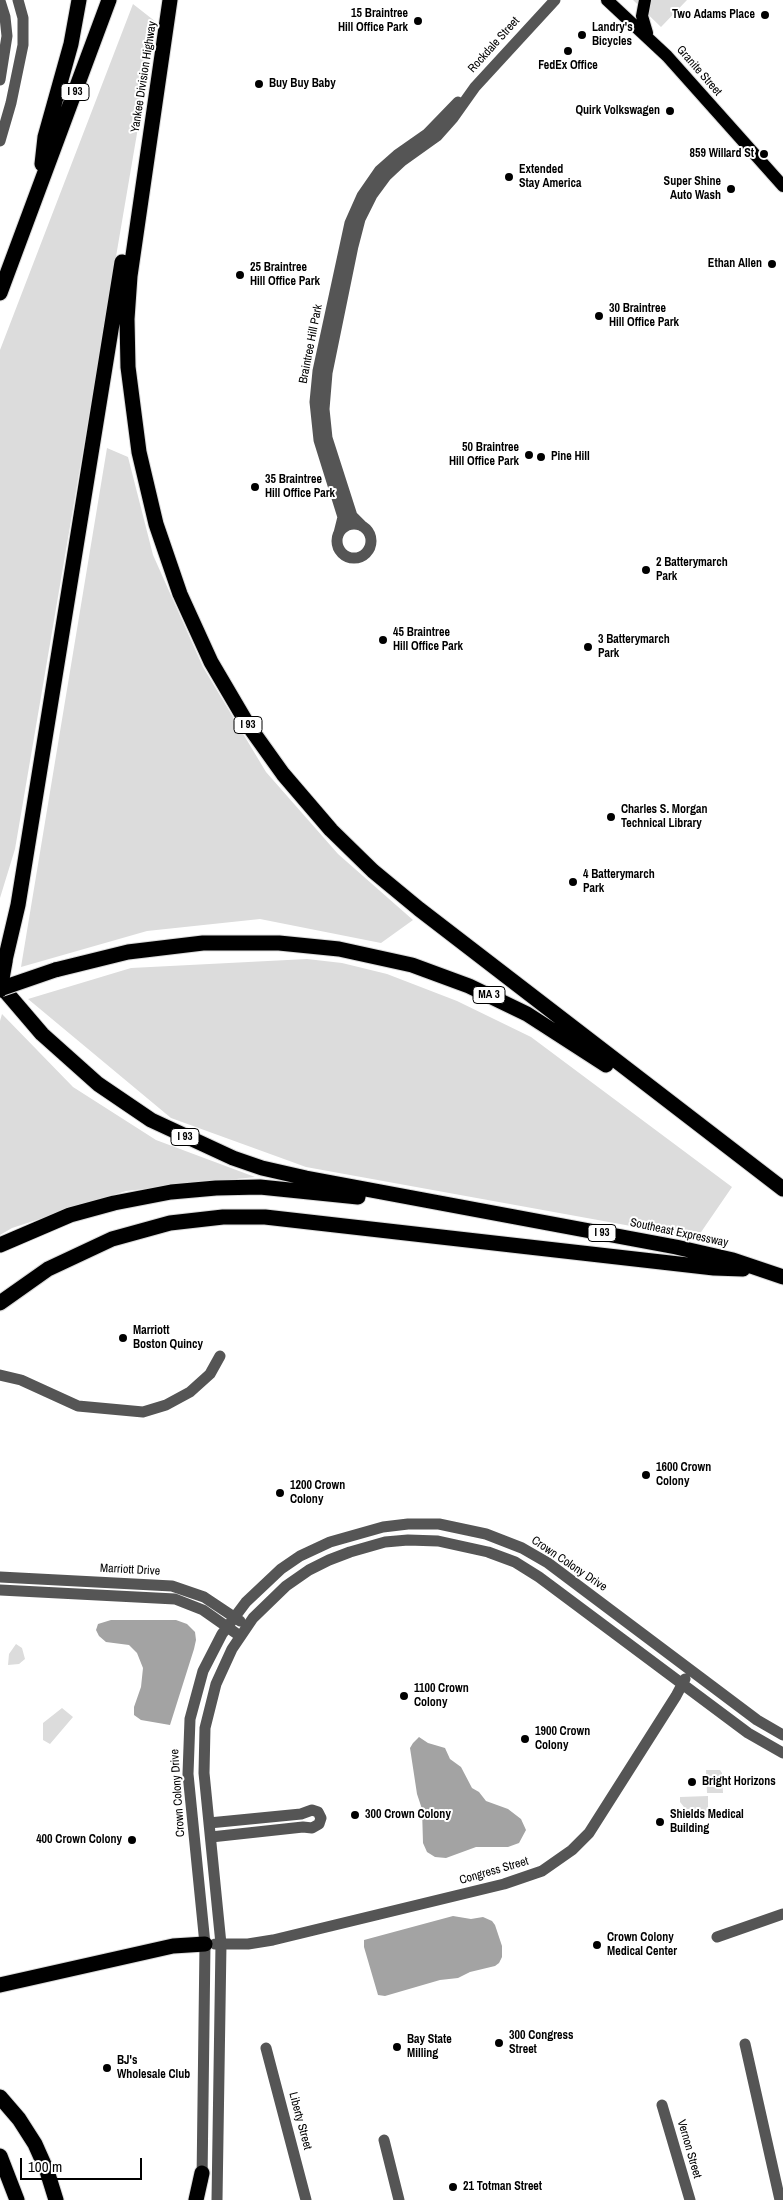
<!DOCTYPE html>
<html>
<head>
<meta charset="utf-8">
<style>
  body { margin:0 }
  #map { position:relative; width:783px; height:2200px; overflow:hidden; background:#fff; font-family:"Archivo Narrow",sans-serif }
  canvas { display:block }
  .scale { position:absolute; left:20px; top:2158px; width:122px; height:22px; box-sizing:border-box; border:2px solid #000; border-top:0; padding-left:6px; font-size:15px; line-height:18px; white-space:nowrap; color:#000; -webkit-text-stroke:4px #fff; paint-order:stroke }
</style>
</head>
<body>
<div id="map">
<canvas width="783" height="2200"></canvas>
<div class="scale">100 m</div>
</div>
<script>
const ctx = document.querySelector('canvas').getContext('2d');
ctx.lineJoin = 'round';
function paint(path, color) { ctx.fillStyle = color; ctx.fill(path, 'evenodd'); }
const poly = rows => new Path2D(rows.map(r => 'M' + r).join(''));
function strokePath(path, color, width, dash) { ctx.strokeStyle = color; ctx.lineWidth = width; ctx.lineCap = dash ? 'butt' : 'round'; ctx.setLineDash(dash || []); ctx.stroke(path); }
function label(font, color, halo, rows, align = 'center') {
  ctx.font = font + ' "Archivo Narrow",sans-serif'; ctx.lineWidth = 4; ctx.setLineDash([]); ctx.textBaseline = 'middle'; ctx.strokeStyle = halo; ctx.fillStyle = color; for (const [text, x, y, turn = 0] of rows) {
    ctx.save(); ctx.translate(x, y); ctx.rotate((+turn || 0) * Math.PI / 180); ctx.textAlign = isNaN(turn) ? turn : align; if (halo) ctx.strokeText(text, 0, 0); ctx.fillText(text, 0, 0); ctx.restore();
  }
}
const green = poly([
  [633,0,687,0,661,27],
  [133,4,156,22,15,849,0,898,0,350],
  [107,448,128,457,153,555,203,667,266,772,338,854,413,920,381,943,260,919,147,931,21,967],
  [307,959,342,963,387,974,457,1001,531,1037,732,1187,697,1238,306,1167,171,1118,28,999,131,968],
  [2,1014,73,1087,156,1140,255,1177,126,1191,12,1228,0,1235,0,1021],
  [16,1644,22,1648,25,1659,19,1664,8,1665,9,1654],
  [62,1708,73,1717,50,1744,43,1740,43,1723],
  [706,1770,720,1770,722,1773,723,1793,707,1793],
  [708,1796,708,1811,688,1812,680,1802,680,1797]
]);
const water = poly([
  [111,1620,176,1620,187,1624,195,1632,196,1640,194,1649,170,1725,141,1720,134,1715,134,1707,141,1687,143,1668,137,1653,129,1645,106,1642,99,1636,96,1630,98,1624],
  [419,1737,428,1743,445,1748,450,1759,461,1767,472,1788,479,1792,486,1801,508,1809,521,1819,526,1830,519,1843,508,1847,476,1847,446,1858,435,1857,427,1852,423,1843,422,1809,417,1794,410,1748,413,1743],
  [453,1916,471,1919,483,1917,492,1921,495,1925,502,1946,502,1957,499,1963,495,1966,470,1972,458,1978,440,1980,385,1996,378,1995,364,1947,364,1940]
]);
const minor = poly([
  [0,1,5,17,7,36,0,80],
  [0,141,11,103,23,45,23,18,18,0],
  '337 541a17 17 0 1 1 34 0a17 17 0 1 1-34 0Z',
  [362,526,352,516,327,438,324,409,327,373,353,246,360,219,372,195,386,176,402,161,437,136,453,118,475,87,555,0],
  [339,533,343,517,319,440,315,402,318,371,350,223,362,196,380,170,397,155,427,134,458,102],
  [0,1375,21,1380,78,1406,143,1412,166,1405,190,1392,210,1374,220,1356],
  [0,1577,172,1586,204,1597,240,1621],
  [0,1590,175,1599,203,1610,240,1636],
  [209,1823,301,1814,312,1810,318,1812,321,1818,319,1824,312,1828,303,1827,211,1837],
  [717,1937,783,1914],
  [215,1944,248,1944,273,1940,504,1884,542,1871,572,1850,589,1833,676,1696,685,1679],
  [745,2044,780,2200],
  [266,2048,306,2200],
  [662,2105,690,2200],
  [384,2140,399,2200],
  [202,2181,205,1944,188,1774,190,1719,203,1671,222,1634,246,1602,281,1569,300,1556,330,1542,383,1527,408,1524,439,1524,486,1534,522,1548,548,1563,757,1720,783,1735],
  [217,2200,221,1944,204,1773,205,1728,216,1684,232,1649,253,1618,286,1586,309,1570,329,1560,350,1552,385,1542,408,1540,438,1541,488,1552,515,1562,539,1577,748,1733,783,1753]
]);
const major = poly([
  [607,0,667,56,783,186],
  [645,0,642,16,647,33]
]);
const highway = poly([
  [170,0,130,276,127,319,128,367,139,452,156,524,180,594,211,662,248,725,283,774,331,830,373,871,419,909,783,1189],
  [42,164,45,137,71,44,79,0],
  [0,293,109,0],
  [55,970,128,952,203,943,279,943,339,949,412,965,469,986,527,1014,606,1065],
  [2,973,18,905,122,262],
  [0,985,42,1034,98,1084,151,1120,233,1158,262,1168,306,1178,676,1247,733,1260,783,1277],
  [0,1245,70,1215,114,1203,171,1192,216,1188,260,1187,358,1197],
  [0,1303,48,1269,112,1239,170,1223,223,1217,265,1217,714,1268,743,1269],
  [0,1985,173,1946,205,1944],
  [0,2097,19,2119,35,2144,47,2171,56,2200],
  [0,2156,17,2200],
  [196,2200,202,2173]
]);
const highwayBridge = poly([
  [0,989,55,970],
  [0,990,5,962]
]);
const markers = [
  [765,15,5,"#000"],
  [418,21,5,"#000"],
  [582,35,5,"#000"],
  [568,51,5,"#000"],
  [259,84,5,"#000"],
  [670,111,5,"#000"],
  [764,154,5,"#000"],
  [509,177,5,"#000"],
  [731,189,5,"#000"],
  [772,264,5,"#000"],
  [240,275,5,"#000"],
  [599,316,5,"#000"],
  [529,455,5,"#000"],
  [541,457,5,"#000"],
  [255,487,5,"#000"],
  [646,570,5,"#000"],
  [383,640,5,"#000"],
  [588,647,5,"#000"],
  [611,817,5,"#000"],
  [573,882,5,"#000"],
  [123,1338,5,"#000"],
  [646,1475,5,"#000"],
  [280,1493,5,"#000"],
  [404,1696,5,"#000"],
  [525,1739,5,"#000"],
  [692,1782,5,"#000"],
  [355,1815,5,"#000"],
  [660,1822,5,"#000"],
  [132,1840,5,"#000"],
  [597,1945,5,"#000"],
  [499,2043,5,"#000"],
  [397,2047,5,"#000"],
  [107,2068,5,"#000"],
  [453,2187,5,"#000"]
];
const shields = [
  [75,92,28],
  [248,725,28],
  [489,995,32],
  [185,1137,28],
  [602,1233,28]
];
const shieldNames = [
  ["I 93",75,92],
  ["I 93",248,725],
  ["MA 3",489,995],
  ["I 93",185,1137],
  ["I 93",602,1233]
];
const poiNames = [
  ["15 Braintree",408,14,"right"],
  ["Hill Office Park",408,28,"right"],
  ["Two Adams Place",755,15,"right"],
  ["Landry's",592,28],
  ["Bicycles",592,42],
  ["FedEx Office",568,66,"center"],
  ["Buy Buy Baby",269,84],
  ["Quirk Volkswagen",660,111,"right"],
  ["859 Willard St",754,154,"right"],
  ["Extended",519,170],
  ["Stay America",519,184],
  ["Super Shine",721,182,"right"],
  ["Auto Wash",721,196,"right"],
  ["Ethan Allen",762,264,"right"],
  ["25 Braintree",250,268],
  ["Hill Office Park",250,282],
  ["30 Braintree",609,309],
  ["Hill Office Park",609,323],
  ["50 Braintree",519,448,"right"],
  ["Hill Office Park",519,462,"right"],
  ["Pine Hill",551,457],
  ["35 Braintree",265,480],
  ["Hill Office Park",265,494],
  ["2 Batterymarch",656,563],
  ["Park",656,577],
  ["45 Braintree",393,633],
  ["Hill Office Park",393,647],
  ["3 Batterymarch",598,640],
  ["Park",598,654],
  ["Charles S. Morgan",621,810],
  ["Technical Library",621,824],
  ["4 Batterymarch",583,875],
  ["Park",583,889],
  ["Marriott",133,1331],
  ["Boston Quincy",133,1345],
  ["1600 Crown",656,1468],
  ["Colony",656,1482],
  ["1200 Crown",290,1486],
  ["Colony",290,1500],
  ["1100 Crown",414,1689],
  ["Colony",414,1703],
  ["1900 Crown",535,1732],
  ["Colony",535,1746],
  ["Bright Horizons",702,1782],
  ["300 Crown Colony",365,1815],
  ["Shields Medical",670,1815],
  ["Building",670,1829],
  ["400 Crown Colony",122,1840,"right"],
  ["Crown Colony",607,1938],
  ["Medical Center",607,1952],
  ["300 Congress",509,2036],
  ["Street",509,2050],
  ["Bay State",407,2040],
  ["Milling",407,2054],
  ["BJ's",117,2061],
  ["Wholesale Club",117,2075],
  ["21 Totman Street",463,2187]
];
const streetNames = [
  ["Rockdale Street",494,45,-48],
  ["Granite Street",699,71,49],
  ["Yankee Division Highway",144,77,-81],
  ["Braintree Hill Park",311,344,-79],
  ["Southeast Expressway",679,1233,12],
  ["Crown Colony Drive",569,1564,34],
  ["Marriott Drive",130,1570,3],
  ["Crown Colony Drive",178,1793,-94],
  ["Congress Street",494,1871,-16],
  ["Liberty Street",300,2121,75],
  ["Vernon Street",689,2149,74]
];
paint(green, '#dcdcdc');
paint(water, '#a3a3a3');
strokePath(major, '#dbdbdb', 14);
strokePath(highway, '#dbdbdb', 17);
strokePath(minor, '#555', 11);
strokePath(major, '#000', 12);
strokePath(highway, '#000', 15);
strokePath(highwayBridge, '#dbdbdb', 17, []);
strokePath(highwayBridge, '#000', 15);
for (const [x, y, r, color] of markers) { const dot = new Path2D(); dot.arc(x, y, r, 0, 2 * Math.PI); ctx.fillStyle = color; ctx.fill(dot); strokePath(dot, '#fff', 2); }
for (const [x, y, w] of shields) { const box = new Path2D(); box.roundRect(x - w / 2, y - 8.5, w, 17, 4); ctx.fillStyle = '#fff'; ctx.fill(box); strokePath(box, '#000', 1); }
label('bold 11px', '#000', null, shieldNames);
label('bold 12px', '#000', '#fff', poiNames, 'left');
label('12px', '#000', '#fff', streetNames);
</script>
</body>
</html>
